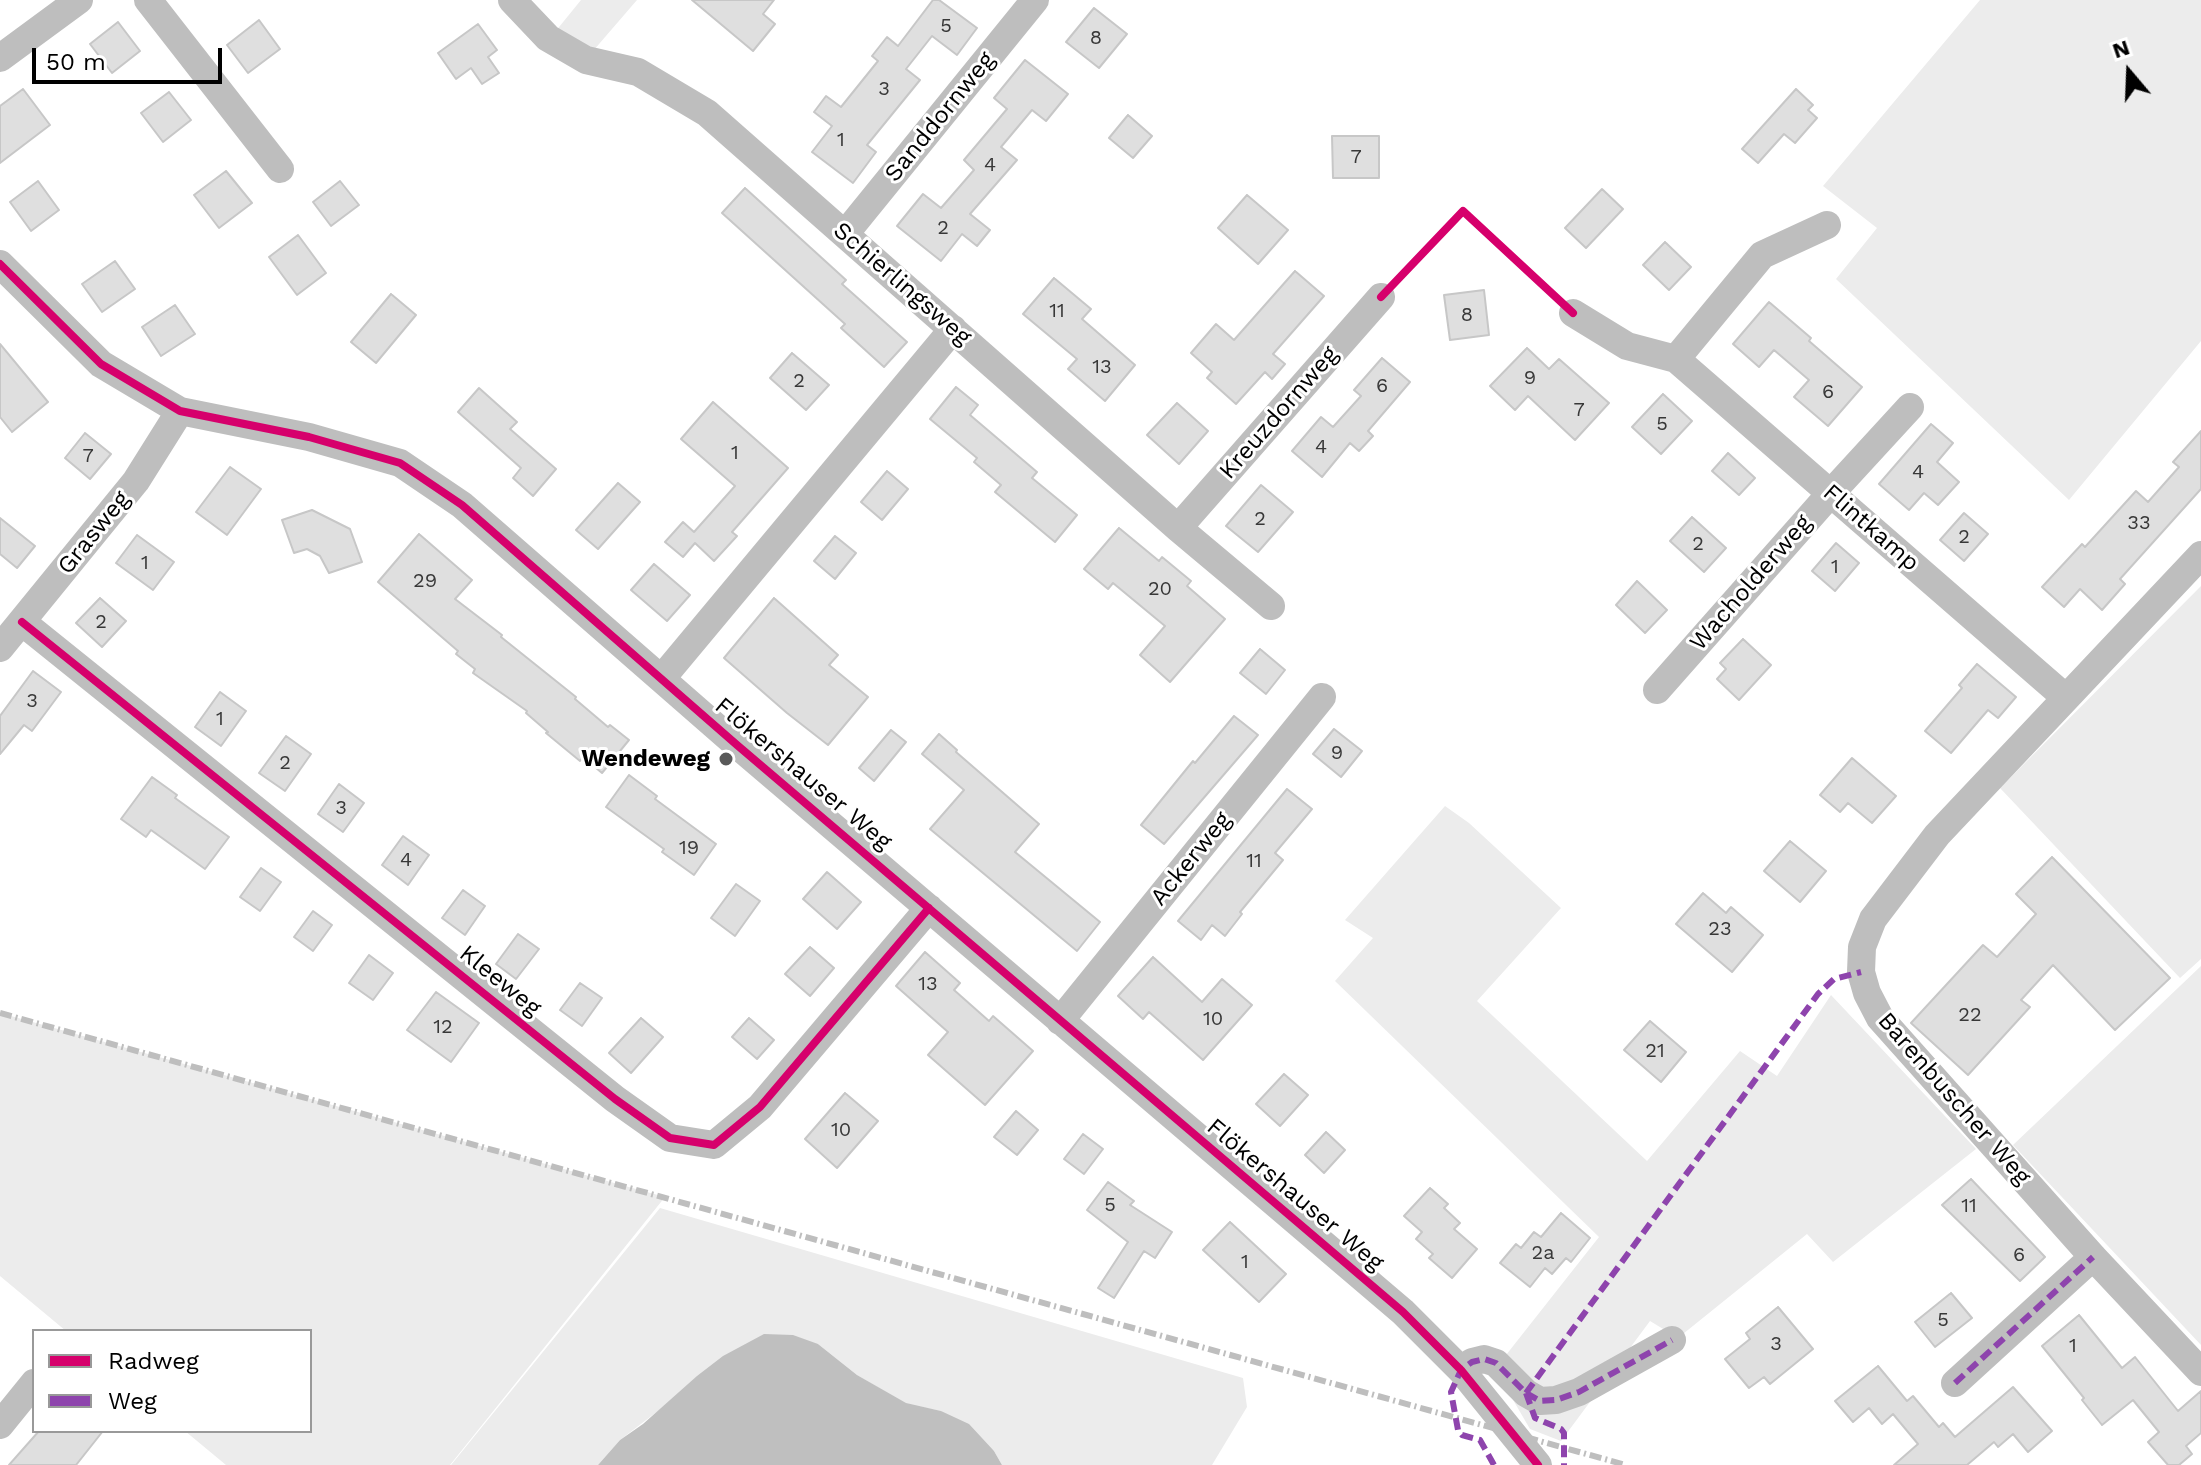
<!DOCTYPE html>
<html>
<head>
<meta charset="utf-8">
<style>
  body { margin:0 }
  #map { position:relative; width:2201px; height:1465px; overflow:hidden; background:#fff; font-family:"Work Sans",sans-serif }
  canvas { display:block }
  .legend { position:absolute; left:32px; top:1329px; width:280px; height:104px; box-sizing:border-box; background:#fff; border:2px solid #999; margin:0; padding:10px 14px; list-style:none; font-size:24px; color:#000 }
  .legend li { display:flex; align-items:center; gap:16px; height:40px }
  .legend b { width:40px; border:2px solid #999 }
  .north { position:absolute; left:2089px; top:32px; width:80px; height:80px; -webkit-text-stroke:6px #fff; paint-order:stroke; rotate:341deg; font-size:22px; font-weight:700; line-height:32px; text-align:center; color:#000 }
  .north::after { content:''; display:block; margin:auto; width:28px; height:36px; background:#000; clip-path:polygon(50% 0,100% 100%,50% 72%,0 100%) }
  .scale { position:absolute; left:32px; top:48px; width:190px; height:36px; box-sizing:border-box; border:4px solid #000; border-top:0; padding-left:10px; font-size:24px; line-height:28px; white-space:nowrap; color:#000; -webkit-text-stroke:6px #fff; paint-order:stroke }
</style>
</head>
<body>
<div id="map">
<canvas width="2201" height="1465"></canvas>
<ul class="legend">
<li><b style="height:10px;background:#d6006c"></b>Radweg</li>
<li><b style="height:10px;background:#8e44ad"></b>Weg</li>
</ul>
<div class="north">N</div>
<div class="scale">50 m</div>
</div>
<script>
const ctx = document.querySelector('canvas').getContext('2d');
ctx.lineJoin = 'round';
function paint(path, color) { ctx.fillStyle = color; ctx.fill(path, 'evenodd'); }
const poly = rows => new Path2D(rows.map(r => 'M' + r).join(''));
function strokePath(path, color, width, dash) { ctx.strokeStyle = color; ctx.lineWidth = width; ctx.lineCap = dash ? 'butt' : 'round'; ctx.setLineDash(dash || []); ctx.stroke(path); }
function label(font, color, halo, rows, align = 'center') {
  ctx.font = font + ' "Work Sans",sans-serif'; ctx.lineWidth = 6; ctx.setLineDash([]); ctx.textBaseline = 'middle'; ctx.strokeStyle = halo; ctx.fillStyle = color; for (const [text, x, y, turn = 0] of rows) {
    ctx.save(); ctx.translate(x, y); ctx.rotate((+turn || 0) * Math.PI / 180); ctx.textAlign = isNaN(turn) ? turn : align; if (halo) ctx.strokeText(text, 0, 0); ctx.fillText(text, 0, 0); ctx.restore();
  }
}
const green = poly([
  [581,0,637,0,593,51,555,32],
  [1980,0,2201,0,2201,341,2069,500,1836,279,1877,228,1823,186],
  [2201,586,2201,959,2180,978,2000,788],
  [1445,806,1469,823,1561,908,1477,1001,1647,1161,1740,1051,1777,1076,1831,995,1976,1149,1833,1262,1807,1234,1678,1338,1650,1321,1561,1441,1530,1429,1495,1369,1599,1237,1335,981,1373,938,1345,920],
  [2201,966,2201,1345,2013,1145],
  [0,1013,665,1197,450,1465,226,1465,185,1431,310,1431,310,1331,66,1331,0,1276],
  [660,1208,1243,1378,1247,1407,1212,1465,1002,1465,994,1451,941,1411,906,1404,857,1375,818,1344,667,1404,620,1440,598,1465,451,1465]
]);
const water = poly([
  [764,1334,793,1335,818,1344,857,1375,906,1403,941,1411,969,1424,994,1451,1002,1465,598,1465,620,1440,643,1424,697,1376,723,1356]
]);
const building = poly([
  [692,0,774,0,763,14,775,24,753,51,692,0],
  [933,0,939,0,977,28,957,55,932,36,906,69,920,80,867,145,876,152,853,183,812,152,832,126,814,112,826,96,841,107,878,61,872,56,887,37,898,46,933,0],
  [1094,8,1127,34,1099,68,1066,42,1094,8],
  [259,20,280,49,248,73,227,45,259,20],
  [118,22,140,51,112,73,90,44,118,22],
  [478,24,497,50,488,57,499,73,482,84,471,68,456,79,438,53,478,24],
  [1025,60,1068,94,1046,121,1032,110,1001,147,1017,160,970,214,990,230,977,246,962,234,941,261,897,226,923,194,941,208,974,170,964,160,1007,109,994,98,1025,60],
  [23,89,50,125,0,163,0,106,23,89],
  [1796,89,1813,105,1808,110,1817,118,1795,143,1784,134,1758,163,1742,149,1796,89],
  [169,92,191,120,163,142,141,113,169,92],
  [1128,115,1152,136,1133,158,1109,138,1128,115],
  [1332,136,1379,136,1379,178,1333,178,1332,136],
  [226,171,252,203,219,228,194,195,226,171],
  [38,181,59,210,31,231,10,202,38,181],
  [340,181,359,205,331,226,313,202,340,181],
  [745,188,846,280,842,284,907,342,884,367,841,328,845,324,722,213,745,188],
  [1602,189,1623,209,1586,248,1565,228,1602,189],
  [1247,195,1288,230,1258,264,1218,228,1247,195],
  [298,235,326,273,297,295,269,257,298,235],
  [1665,242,1691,267,1669,290,1643,265,1665,242],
  [115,261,135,289,102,312,82,284,115,261],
  [1295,271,1324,296,1273,354,1285,364,1272,379,1265,372,1236,404,1207,378,1212,372,1191,353,1216,324,1234,340,1295,271],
  [1054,278,1091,309,1082,319,1135,365,1105,401,1068,369,1077,359,1023,314,1054,278],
  [1484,290,1489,335,1450,340,1444,295,1484,290],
  [391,294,416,315,376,363,351,342,391,294],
  [1769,302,1811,338,1809,341,1862,387,1828,426,1794,397,1809,380,1774,350,1759,367,1733,344,1769,302],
  [175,305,195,334,161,356,142,327,175,305],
  [0,344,48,402,12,432,0,417,0,344],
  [1527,348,1549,369,1559,359,1609,403,1575,440,1528,396,1515,410,1490,386,1527,348],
  [792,353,829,385,806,410,770,378,792,353],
  [1382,358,1410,382,1368,431,1373,436,1359,451,1350,443,1322,477,1292,451,1321,417,1333,427,1361,396,1354,390,1382,358],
  [956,387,978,405,970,415,1037,472,1032,478,1077,515,1055,542,995,492,1001,485,974,462,977,458,930,419,956,387],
  [479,388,517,422,510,429,556,469,533,496,513,478,521,468,458,412,479,388],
  [1663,394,1692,421,1661,454,1632,427,1663,394],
  [713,402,788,468,732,532,737,536,714,561,695,543,683,557,665,542,683,522,694,532,735,486,681,439,713,402],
  [1177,403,1208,431,1179,464,1147,435,1177,403],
  [1931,424,1953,443,1937,462,1959,482,1938,505,1924,493,1909,510,1879,484,1931,424],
  [2201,431,2201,489,2120,579,2125,584,2102,610,2080,589,2064,607,2042,587,2082,544,2085,547,2136,491,2148,502,2179,467,2173,462,2201,431],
  [85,433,111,454,90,479,65,458,85,433],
  [1728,453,1755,478,1739,495,1712,471,1728,453],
  [230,467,261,489,227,535,196,512,230,467],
  [887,471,908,489,882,520,861,502,887,471],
  [618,483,640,502,598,549,576,530,618,483],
  [1261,485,1293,512,1258,552,1226,526,1261,485],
  [312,510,350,529,362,562,329,573,320,556,307,549,294,553,282,520,312,510],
  [1964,513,1988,534,1964,561,1940,540,1964,513],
  [1692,517,1726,548,1704,572,1670,541,1692,517],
  [0,518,35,546,17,568,0,554,0,518],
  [1119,528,1159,561,1162,557,1191,581,1187,586,1225,619,1170,682,1140,655,1165,626,1113,583,1108,589,1084,569,1119,528],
  [419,534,472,580,455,599,502,635,501,637,576,697,575,699,608,727,610,725,629,740,602,773,583,757,580,761,546,733,548,732,526,713,527,711,473,673,475,669,456,654,458,651,378,582,419,534],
  [137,535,174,562,153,590,116,563,137,535],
  [835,536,856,553,835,579,814,561,835,536],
  [1836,543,1859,563,1835,591,1812,571,1836,543],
  [654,564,690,595,667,621,631,590,654,564],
  [1637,581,1667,610,1645,633,1616,605,1637,581],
  [100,598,126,621,102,647,76,623,100,598],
  [774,598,838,655,829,665,868,697,828,745,787,713,724,658,774,598],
  [1743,639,1771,665,1739,700,1717,679,1726,669,1720,663,1743,639],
  [1260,649,1285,670,1266,694,1240,673,1260,649],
  [1977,664,2016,697,1998,718,1988,710,1951,753,1925,731,1962,688,1959,685,1977,664],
  [33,671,61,692,32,731,24,725,0,754,0,716,33,671],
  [220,692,246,711,221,746,195,727,220,692],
  [1234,716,1258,735,1164,844,1141,825,1193,761,1195,763,1234,716],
  [1334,729,1362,751,1341,777,1313,754,1334,729],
  [891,730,906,742,874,781,859,768,891,730],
  [939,734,957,750,956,752,1039,824,1015,852,1100,922,1077,951,930,829,964,790,922,754,939,734],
  [286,736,311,754,285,791,259,773,286,736],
  [1852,758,1896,796,1872,823,1848,803,1840,812,1820,795,1852,758],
  [629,775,657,796,655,799,716,844,694,875,662,852,664,849,606,807,629,775],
  [152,777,177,795,175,798,229,837,205,869,151,830,146,837,121,819,152,777],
  [339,784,364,803,343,832,318,814,339,784],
  [1287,789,1312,809,1275,853,1283,860,1240,912,1242,914,1225,936,1212,925,1201,940,1178,921,1287,789],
  [403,836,429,855,408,885,382,865,403,836],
  [1790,841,1826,871,1800,902,1764,871,1790,841],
  [2052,857,2170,978,2115,1030,2053,965,2021,1000,2030,1007,1968,1075,1911,1023,1983,945,1997,957,2036,914,2016,894,2052,857],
  [261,868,281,882,260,911,240,897,261,868],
  [827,872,861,902,837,929,803,899,827,872],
  [736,884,760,901,735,936,711,918,736,884],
  [463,890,485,906,465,935,442,918,463,890],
  [1703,893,1726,913,1731,907,1763,935,1732,972,1676,924,1703,893],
  [313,911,332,925,313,951,294,937,313,911],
  [518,934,539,949,516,979,496,964,518,934],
  [810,947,834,968,810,996,785,974,810,947],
  [925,952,960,983,954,990,989,1021,993,1016,1033,1051,985,1105,928,1055,948,1032,896,986,925,952],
  [369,955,393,973,373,1000,349,983,369,955],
  [1153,957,1202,1002,1222,979,1252,1005,1203,1060,1149,1012,1143,1019,1118,996,1153,957],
  [580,983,602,998,582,1026,560,1010,580,983],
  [436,992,479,1023,451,1062,407,1030,436,992],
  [641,1018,663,1037,631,1073,609,1053,641,1018],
  [749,1018,774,1040,757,1059,732,1037,749,1018],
  [1650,1021,1686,1052,1661,1082,1624,1050,1650,1021],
  [1284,1074,1308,1095,1280,1126,1256,1104,1284,1074],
  [845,1093,878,1121,837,1168,805,1139,845,1093],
  [1016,1111,1038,1130,1017,1155,994,1137,1016,1111],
  [1326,1132,1345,1150,1324,1173,1305,1155,1326,1132],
  [1083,1134,1103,1149,1084,1174,1064,1159,1083,1134],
  [1971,1179,2045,1257,2020,1281,1942,1205,1971,1179],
  [1108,1182,1134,1201,1130,1205,1172,1232,1155,1258,1144,1251,1114,1298,1098,1288,1128,1242,1087,1210,1108,1182],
  [1430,1188,1448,1204,1444,1208,1460,1223,1454,1229,1477,1249,1452,1278,1429,1258,1433,1254,1416,1239,1422,1232,1404,1216,1430,1188],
  [1561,1213,1590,1238,1571,1262,1566,1258,1552,1274,1545,1268,1530,1287,1500,1263,1516,1244,1521,1248,1534,1232,1541,1237,1561,1213],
  [1230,1222,1286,1274,1259,1302,1203,1250,1230,1222],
  [1951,1293,1972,1318,1935,1347,1915,1322,1951,1293],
  [1778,1307,1813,1349,1770,1384,1764,1377,1749,1388,1725,1359,1750,1339,1746,1333,1778,1307],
  [2079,1315,2122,1368,2135,1357,2178,1411,2201,1391,2201,1433,2186,1446,2192,1454,2179,1465,2168,1465,2148,1442,2159,1432,2133,1400,2102,1425,2082,1400,2084,1398,2042,1346,2079,1315],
  [1878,1366,1907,1401,1913,1396,1939,1427,1943,1423,1955,1437,2013,1387,2052,1431,2028,1452,2013,1434,1998,1447,1994,1442,1967,1465,1894,1465,1918,1444,1893,1414,1882,1424,1869,1408,1853,1422,1835,1401,1878,1366],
  [39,1431,103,1431,76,1465,9,1465,39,1431]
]);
const street = poly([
  [148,0,280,169],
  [512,0,548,38,586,60,638,72,707,113,1178,528,1271,606],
  [0,58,79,0],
  [845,234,1035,0],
  [0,264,101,364,180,411,309,437,400,463,462,505,737,745,1403,1312,1461,1370,1538,1465],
  [1573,313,1627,346,1676,359,2066,698],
  [1676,359,1762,255,1827,225],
  [1178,528,1381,297],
  [2201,555,1937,835,1873,919,1862,947,1861,972,1867,993,1880,1018,2093,1257,2201,1372],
  [22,622,615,1099,670,1138,714,1145,760,1107,929,908],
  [0,648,136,481,180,411],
  [662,678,953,329],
  [1657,690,1831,493,1910,407],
  [1060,1021,1322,697],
  [1461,1370,1472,1362,1484,1359,1496,1363,1526,1393,1540,1401,1556,1400,1579,1392,1672,1340],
  [1955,1383,2093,1257],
  [0,1425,34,1383]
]);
const rail = poly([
  [0,1013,1626,1465]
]);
const quiet = poly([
  [1955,1383,2093,1257],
  [1526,1393,1818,994,1834,979,1861,972],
  [1526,1393,1535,1418,1561,1429,1564,1433,1564,1465],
  [1494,1465,1480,1440,1462,1435,1458,1430,1451,1392,1461,1370,1472,1362,1484,1359,1496,1363,1526,1393,1540,1401,1556,1400,1579,1392,1672,1340]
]);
const cycleway = poly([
  [0,264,101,364,180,411,309,437,400,463,462,505,737,745,1403,1312,1461,1370,1538,1465],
  [1381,297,1463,211,1573,313],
  [22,622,615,1099,670,1138,714,1145,760,1107,929,908]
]);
const markers = [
  [726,759,8,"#595959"]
];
const numberNames = [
  ["5",946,26],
  ["8",1096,38],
  ["3",884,89],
  ["1",841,140],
  ["7",1356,157],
  ["4",990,165],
  ["2",943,228],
  ["11",1057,311],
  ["8",1467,315],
  ["13",1102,367],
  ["9",1530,378],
  ["2",799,381],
  ["6",1382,386],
  ["6",1828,392],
  ["7",1579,410],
  ["5",1662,424],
  ["4",1321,447],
  ["1",735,453],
  ["7",88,456],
  ["4",1918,472],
  ["2",1260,519],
  ["33",2139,523],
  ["2",1964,537],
  ["2",1698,544],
  ["1",145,563],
  ["1",1835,567],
  ["29",425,581],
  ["20",1160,589],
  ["2",101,622],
  ["3",32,701],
  ["1",220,719],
  ["9",1337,753],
  ["2",285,763],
  ["3",341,808],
  ["19",689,848],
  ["4",406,860],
  ["11",1254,861],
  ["23",1720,929],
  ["13",928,984],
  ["22",1970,1015],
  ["10",1213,1019],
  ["12",443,1027],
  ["21",1655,1051],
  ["10",841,1130],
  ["5",1110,1205],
  ["11",1969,1206],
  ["2a",1543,1253],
  ["6",2019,1255],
  ["1",1245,1262],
  ["5",1943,1320],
  ["3",1776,1344],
  ["1",2073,1346]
];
const streetNames = [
  ["Sanddornweg",940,117,-51],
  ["Schierlingsweg",902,284,41],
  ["Kreuzdornweg",1279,413,-49],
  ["Flintkamp",1871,528,41],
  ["Grasweg",94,533,-51],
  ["Wacholderweg",1751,583,-49],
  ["Flökershauser Weg",803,774,40],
  ["Ackerweg",1191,859,-51],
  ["Kleeweg",500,981,39],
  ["Barenbuscher Weg",1954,1099,49],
  ["Flökershauser Weg",1295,1195,40]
];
const poiNames = [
  ["Wendeweg",710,759]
];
paint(green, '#ececec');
paint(water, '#bfbfbf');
paint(building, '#dfdfdf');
strokePath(building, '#c7c7c7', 2);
strokePath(street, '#bebebe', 28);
strokePath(rail, '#bebebe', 6, [12, 4, 2, 4]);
strokePath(quiet, '#8e44ad', 6, [12, 6]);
strokePath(cycleway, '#d6006c', 8);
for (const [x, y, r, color] of markers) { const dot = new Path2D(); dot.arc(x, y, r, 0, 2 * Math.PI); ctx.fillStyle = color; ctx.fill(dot); strokePath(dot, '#fff', 3); }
label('20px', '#383838', null, numberNames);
label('24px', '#000', '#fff', streetNames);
label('bold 24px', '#000', '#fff', poiNames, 'right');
</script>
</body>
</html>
